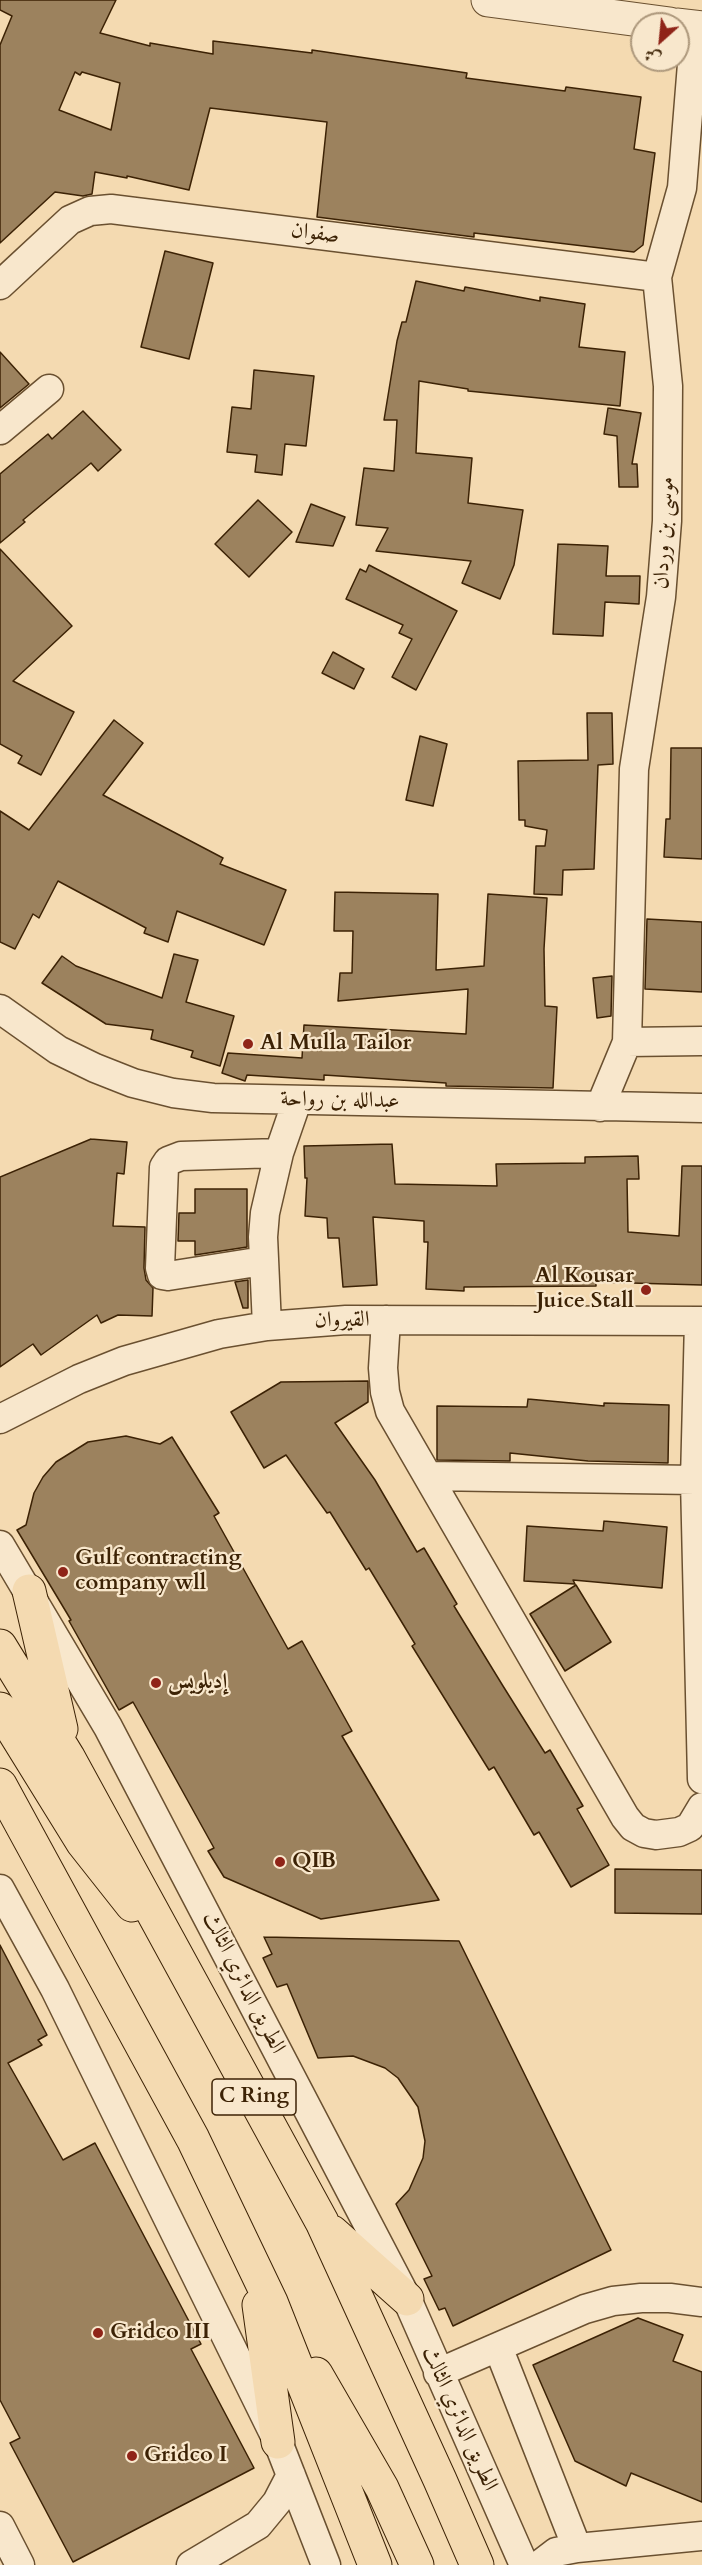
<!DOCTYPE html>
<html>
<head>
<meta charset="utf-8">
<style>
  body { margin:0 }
  #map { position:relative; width:702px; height:2565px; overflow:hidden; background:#f4dab1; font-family:Cardo,Amiri,serif }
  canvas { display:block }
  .north { position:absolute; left:630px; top:12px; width:60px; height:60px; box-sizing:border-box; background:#f8e7cc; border:2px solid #ad987c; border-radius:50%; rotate:207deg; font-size:16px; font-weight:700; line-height:24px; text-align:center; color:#3c2205 }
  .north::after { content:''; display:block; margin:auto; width:21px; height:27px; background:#8f2418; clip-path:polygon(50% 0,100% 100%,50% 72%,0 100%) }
</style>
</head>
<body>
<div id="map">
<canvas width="702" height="2565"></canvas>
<div class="north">ش</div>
</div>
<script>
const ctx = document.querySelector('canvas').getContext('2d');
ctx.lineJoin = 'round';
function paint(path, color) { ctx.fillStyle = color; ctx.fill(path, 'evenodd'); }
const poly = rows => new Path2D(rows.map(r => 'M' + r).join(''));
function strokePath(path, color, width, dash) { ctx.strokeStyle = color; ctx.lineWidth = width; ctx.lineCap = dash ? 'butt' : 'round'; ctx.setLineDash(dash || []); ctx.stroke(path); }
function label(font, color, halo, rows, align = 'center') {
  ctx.font = font + ' Cardo,Amiri,serif'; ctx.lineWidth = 4.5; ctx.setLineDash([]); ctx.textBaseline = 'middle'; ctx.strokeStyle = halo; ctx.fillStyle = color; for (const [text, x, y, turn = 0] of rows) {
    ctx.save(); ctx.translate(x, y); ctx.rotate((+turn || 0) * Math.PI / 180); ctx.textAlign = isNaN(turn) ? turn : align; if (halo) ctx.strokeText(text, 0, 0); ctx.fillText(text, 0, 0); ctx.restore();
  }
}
const building = poly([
  [0,0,116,0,100,33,150,46,150,43,213,54,213,41,312,53,312,50,467,73,466,78,565,91,566,87,641,97,634,149,655,153,643,245,634,252,474,233,474,237,317,217,327,122,210,108,189,190,127,176,127,178,95,172,92,194,83,196,55,192,0,243,0,45,12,16,0,10,0,0],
  [75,72,80,75,82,72,120,83,111,130,59,110,75,72],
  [165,251,213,263,189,359,141,347,165,251],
  [416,281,464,291,465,287,540,301,540,297,585,304,579,347,625,352,620,406,468,391,468,389,419,381,416,453,472,458,468,503,523,510,514,565,500,599,462,583,471,561,376,551,388,528,356,525,364,468,394,471,397,420,384,420,397,341,402,322,406,322,416,281],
  [0,352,29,384,0,408,0,352],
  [254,370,314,376,306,446,285,444,282,475,255,472,257,455,227,452,232,407,251,409,254,370],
  [608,408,641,413,632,464,637,464,638,487,619,487,617,436,604,434,608,408],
  [83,411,121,450,98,471,91,463,23,520,25,522,0,543,0,474,48,434,52,439,83,411],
  [258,500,292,532,249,577,215,544,258,500],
  [311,504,345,517,333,546,296,542,311,504],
  [558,544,608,546,606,576,640,576,639,604,605,602,603,636,553,634,558,544],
  [0,549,72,626,13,681,74,712,41,775,18,763,22,756,0,744,0,549],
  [369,565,457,611,416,690,392,677,412,639,399,633,403,625,346,599,360,569,366,572,369,565],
  [333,652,364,669,354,689,322,673,333,652],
  [587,713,612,713,613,764,598,765,594,869,563,870,562,895,534,894,536,846,545,846,547,830,525,826,525,820,519,820,518,761,588,760,587,713],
  [114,720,143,743,103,795,223,858,220,864,286,890,264,945,177,911,168,942,144,933,146,928,58,881,39,918,33,914,15,949,0,942,0,811,29,830,114,720],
  [420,736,447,744,433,806,406,800,420,736],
  [671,748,702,748,702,859,664,857,666,819,670,819,671,748],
  [335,892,438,894,436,970,484,966,488,894,547,898,544,949,545,1006,557,1007,553,1088,446,1086,446,1083,324,1075,324,1080,247,1075,245,1081,222,1073,228,1053,302,1058,304,1025,466,1034,468,989,338,1001,340,973,352,973,353,931,334,931,335,892],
  [647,919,702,922,702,992,645,989,647,919],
  [174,954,198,960,186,1002,234,1016,220,1066,191,1057,193,1051,151,1039,153,1030,106,1024,42,983,62,956,76,966,162,998,174,954],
  [612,976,611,1016,597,1018,593,978,612,976],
  [91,1139,127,1142,124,1174,117,1173,113,1226,145,1227,144,1268,146,1280,153,1288,152,1316,118,1315,101,1323,97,1315,41,1355,33,1344,0,1367,0,1177,91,1139],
  [392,1144,395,1184,497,1186,496,1164,585,1163,585,1157,638,1156,639,1179,627,1179,628,1232,679,1236,682,1166,702,1166,702,1285,596,1282,596,1286,464,1287,464,1291,426,1289,428,1242,424,1242,424,1221,373,1217,377,1285,343,1287,339,1238,328,1238,327,1218,305,1216,307,1178,305,1178,304,1146,392,1144],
  [195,1189,247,1189,247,1247,195,1255,195,1241,178,1241,179,1213,195,1213,195,1189],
  [248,1280,248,1308,243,1308,235,1282,248,1280],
  [368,1381,368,1402,335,1423,375,1480,417,1552,424,1548,457,1604,454,1606,503,1686,545,1753,550,1750,583,1806,577,1809,609,1865,571,1887,539,1832,534,1835,494,1767,489,1770,412,1646,415,1644,369,1568,366,1570,330,1512,327,1513,286,1455,264,1468,231,1412,281,1382,368,1381],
  [528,1399,604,1406,604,1403,669,1405,668,1463,588,1461,510,1453,510,1461,437,1460,437,1406,527,1407,528,1399],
  [126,1436,160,1444,172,1437,219,1513,214,1516,288,1649,302,1641,352,1731,342,1736,439,1900,321,1919,224,1877,208,1851,214,1848,133,1702,119,1710,69,1621,71,1620,17,1530,26,1525,34,1493,43,1477,56,1462,88,1442,126,1436],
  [604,1521,667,1527,662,1588,573,1580,575,1584,524,1581,527,1526,603,1531,604,1521],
  [576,1585,611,1642,565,1671,530,1614,576,1585],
  [615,1869,702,1870,702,1914,615,1913,615,1869],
  [264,1937,459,1941,611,2250,453,2326,445,2308,439,2310,424,2279,432,2276,396,2204,409,2190,423,2158,425,2141,418,2107,398,2078,385,2068,353,2056,318,2058,287,1984,277,1987,263,1958,272,1954,264,1937],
  [0,1945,47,2035,38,2040,42,2045,8,2063,63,2160,95,2143,201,2344,191,2349,254,2468,73,2562,10,2443,20,2438,0,2400,0,1945],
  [638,2318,683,2335,673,2361,702,2372,702,2502,631,2473,626,2486,575,2461,533,2365,638,2318]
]);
const minor = poly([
  [0,285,70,220,90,211,111,209,657,277],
  [0,430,49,389],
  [0,1009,58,1050,95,1068,133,1083,173,1093,213,1098,702,1108],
  [627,1042,702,1041],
  [600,1107,627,1042,634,769,661,597,667,521,668,386,657,277,682,188,695,27],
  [263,1261,168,1276,162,1275,160,1268,164,1167,168,1161,181,1156,279,1153],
  [386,1320,383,1368,385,1392,390,1411,625,1817,633,1827,644,1833,656,1835,679,1832,690,1827,702,1807],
  [699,1321,695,1480,702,1779],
  [267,1326,263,1237,265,1213,279,1153,297,1101],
  [0,1419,79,1379,124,1361,219,1334,267,1326,346,1320,702,1321],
  [428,1476,695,1480],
  [0,1545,108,1727,407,2299,524,2565],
  [0,1889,55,1989,278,2442,326,2565],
  [498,2347,577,2548],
  [438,2373,585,2309,613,2301,641,2298,670,2298,702,2302],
  [0,2526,20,2565],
  [191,2565,258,2525,277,2502,291,2475],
  [539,2565,556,2552,577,2548,702,2536]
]);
const tertiary = poly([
  [488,0,670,24],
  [678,25,702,28]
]);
const trunk = poly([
  [29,1591,61,1729],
  [0,1646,68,1757,322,2222,440,2480,477,2565],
  [0,1709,83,1843,132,1905],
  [0,1785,193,2139,271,2302,375,2565],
  [332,2232,407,2299],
  [259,2305,278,2442],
  [316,2374,382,2488,417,2565]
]);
const markers = [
  [248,1044,6,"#8f2418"],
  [646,1290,6,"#8f2418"],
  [63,1572,6,"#8f2418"],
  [156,1683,6,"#8f2418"],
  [280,1862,6,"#8f2418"],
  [98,2333,6,"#8f2418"],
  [132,2456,6,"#8f2418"]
];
const shields = [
  [254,2097,84]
];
const shieldNames = [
  ["C Ring",254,2097]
];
const streetNames = [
  ["صفوان",315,234,7],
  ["موسى بن وردان",665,533,-87],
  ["عبدالله بن رواحة",340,1101,1],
  ["القيروان",342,1321,-1],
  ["الطريق الدائري الثالث",243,1983,63],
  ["الطريق الدائري الثالث",459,2419,66]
];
const poiNames = [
  ["Al Mulla Tailor",260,1044],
  ["Al Kousar",634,1277,"right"],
  ["Juice Stall",634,1302,"right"],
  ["Gulf contracting",75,1559],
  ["company wll",75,1584],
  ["إديلويس",168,1683],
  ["QIB",292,1862],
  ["Gridco III",110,2333],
  ["Gridco I",144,2456]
];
paint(building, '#9c825e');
strokePath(building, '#3c2205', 1.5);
strokePath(minor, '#6a5030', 31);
strokePath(tertiary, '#6a5030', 35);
strokePath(trunk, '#3c2205', 35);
strokePath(minor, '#f8e7cc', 28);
strokePath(tertiary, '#f8e7cc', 33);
strokePath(trunk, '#f4dab1', 33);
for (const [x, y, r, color] of markers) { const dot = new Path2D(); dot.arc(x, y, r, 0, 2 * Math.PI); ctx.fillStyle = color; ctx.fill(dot); strokePath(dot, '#f8e7cc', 2); }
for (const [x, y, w] of shields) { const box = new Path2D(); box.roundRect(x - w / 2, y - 18, w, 36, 4.5); ctx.fillStyle = '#f8e7cc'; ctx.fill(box); strokePath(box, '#3c2205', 1.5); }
label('bold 21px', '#3c2205', null, shieldNames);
label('22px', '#3c2205', '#f8e7cc', streetNames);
label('bold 22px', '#3c2205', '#f8e7cc', poiNames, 'left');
</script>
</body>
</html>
